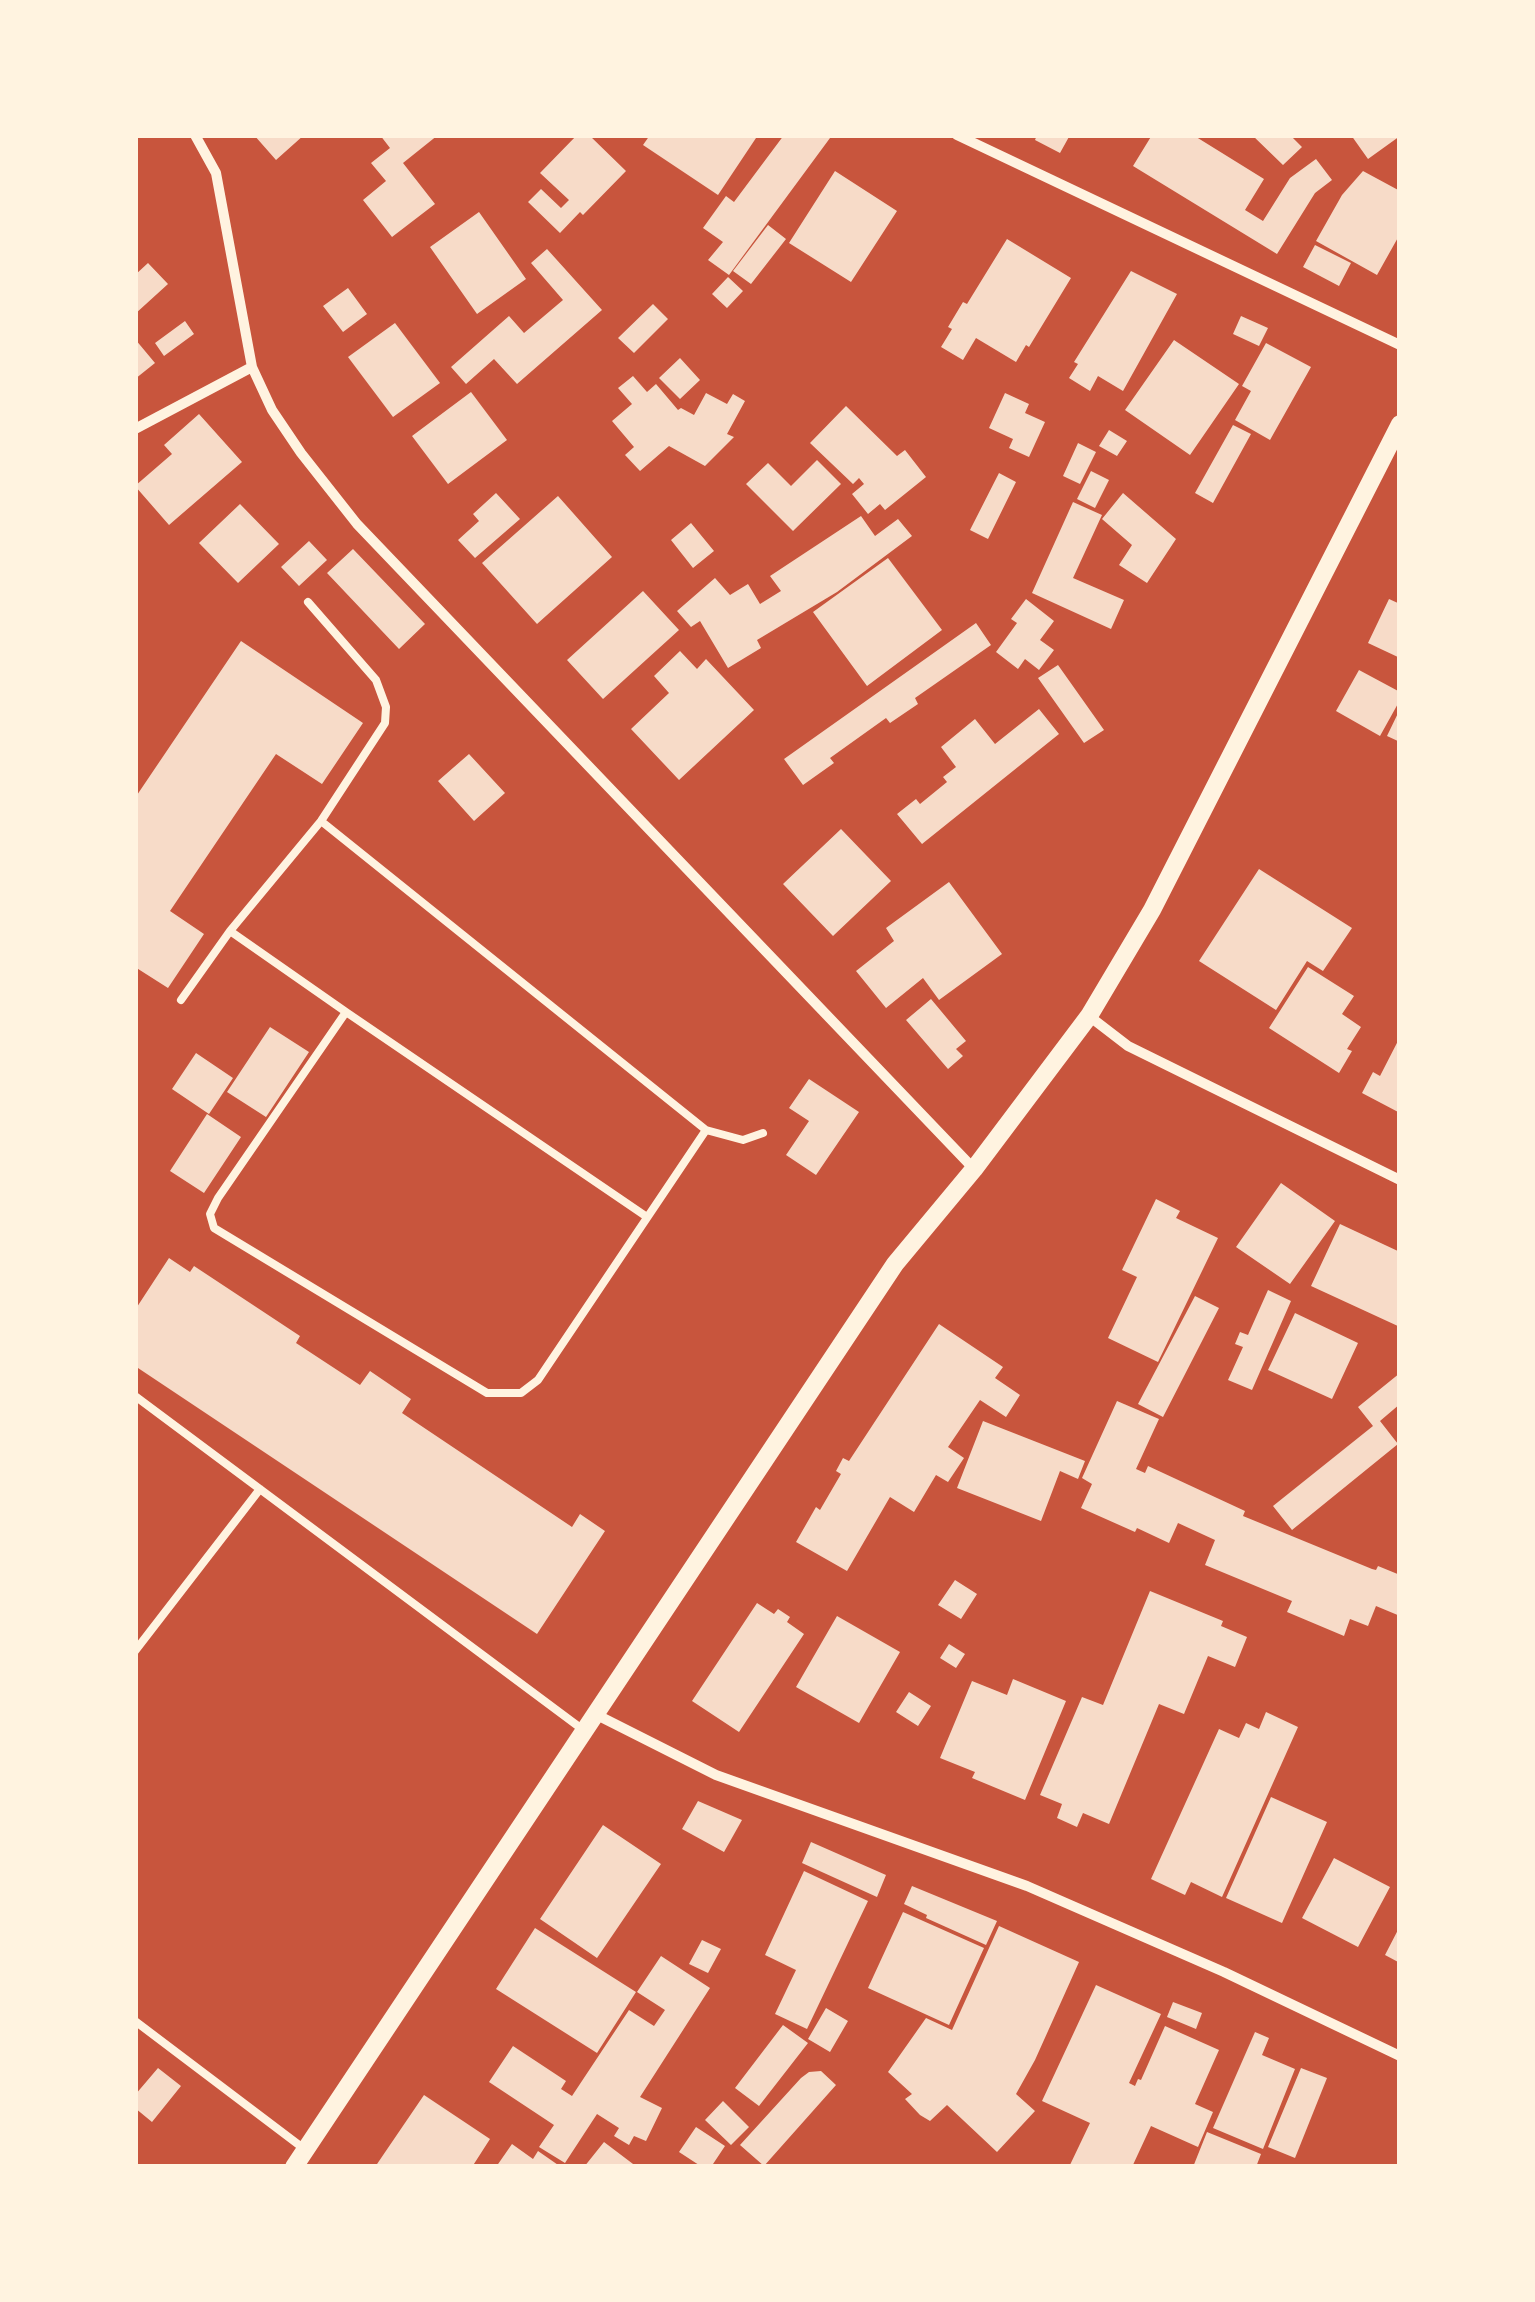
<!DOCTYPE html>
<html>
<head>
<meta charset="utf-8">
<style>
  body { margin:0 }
  #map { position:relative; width:1535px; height:2302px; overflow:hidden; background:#c8553d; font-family:"Space Grotesk",sans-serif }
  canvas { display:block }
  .frame { position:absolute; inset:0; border:138px solid #fff3e0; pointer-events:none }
</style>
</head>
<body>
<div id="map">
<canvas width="1535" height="2302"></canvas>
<div class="frame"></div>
</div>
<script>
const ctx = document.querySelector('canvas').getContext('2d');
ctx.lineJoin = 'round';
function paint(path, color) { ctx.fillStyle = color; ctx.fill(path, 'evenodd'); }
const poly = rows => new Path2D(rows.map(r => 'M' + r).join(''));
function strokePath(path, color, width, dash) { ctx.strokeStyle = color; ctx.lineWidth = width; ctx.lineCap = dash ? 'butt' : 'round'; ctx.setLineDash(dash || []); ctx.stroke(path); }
const building = poly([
  [254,135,304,135,276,160],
  [380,135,438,135,403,163,435,204,392,237,363,200,386,181,371,163,390,148],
  [577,135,589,135,626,171,583,215,580,212,560,233,528,202,541,189,561,208,569,200,540,173],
  [650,135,758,135,718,195,643,145],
  [784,135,826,135,830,138,729,275,708,260,723,242,703,228,726,196,734,202],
  [1037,135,1070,135,1060,153,1035,140],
  [1152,135,1193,135,1264,179,1245,210,1263,221,1290,178,1316,159,1332,180,1315,193,1277,254,1133,166],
  [1252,135,1290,135,1302,147,1283,165],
  [1351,135,1400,135,1400,136,1368,159],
  [835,171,897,211,851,282,789,243],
  [1363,171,1400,191,1400,234,1377,275,1316,241,1342,195],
  [479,212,526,279,477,314,430,247],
  [768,225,786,239,751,284,733,271],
  [1007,239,1071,278,1029,347,1026,345,1016,362,976,338,963,360,941,347,952,329,948,327,963,302,967,304],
  [1315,245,1351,263,1339,286,1303,267],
  [547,249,602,310,517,384,494,359,466,384,451,367,509,316,524,333,563,300,531,263],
  [148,263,168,284,135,314,135,275],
  [1131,271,1177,294,1123,391,1098,376,1090,391,1069,378,1078,364,1074,362],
  [728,277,743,291,727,308,712,294],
  [348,288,367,314,343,332,323,306],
  [653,304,668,319,634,353,618,338],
  [1241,316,1268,328,1259,346,1233,334],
  [185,321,194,334,164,356,155,343],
  [395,323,440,383,393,417,348,357],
  [135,339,155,363,135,379],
  [1174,340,1239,384,1190,455,1125,410],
  [1266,343,1311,367,1270,440,1235,420,1251,391,1242,386],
  [680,358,700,380,680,399,659,378],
  [633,376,647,392,656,384,678,410,681,408,694,415,706,393,727,404,733,394,745,401,727,434,734,437,705,466,669,446,640,471,625,455,634,447,612,421,632,404,618,388],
  [471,392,507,440,448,484,412,436],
  [1005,393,1029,404,1025,413,1045,422,1029,457,1009,448,1013,439,989,428],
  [846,406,897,456,905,450,926,477,885,510,880,504,868,514,852,494,864,484,859,478,853,484,810,443],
  [199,414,242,462,169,525,135,486,172,454,164,445],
  [1233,425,1251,434,1213,503,1195,493],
  [1109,430,1127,441,1117,456,1099,446],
  [1078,443,1096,452,1080,484,1063,476],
  [817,460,841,484,793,531,746,484,768,463,791,486],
  [1091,471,1109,480,1095,508,1077,499],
  [999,473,1016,482,988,539,970,530],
  [496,493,520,519,475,558,458,540,479,521,473,514],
  [1123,493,1176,539,1147,583,1119,565,1132,545,1102,519],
  [558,496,612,557,537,624,482,563],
  [1073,502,1102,515,1073,578,1124,600,1111,629,1032,593],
  [240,504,279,544,238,583,199,543],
  [861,516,875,536,898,519,912,536,837,592,757,640,761,648,728,668,700,621,691,627,677,611,715,578,730,595,748,584,760,604,781,591,770,576],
  [691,523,714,551,693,568,671,540],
  [309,541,327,560,299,586,281,567],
  [353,549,425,624,399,649,327,573],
  [888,558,942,630,867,686,813,612],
  [643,591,679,630,603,699,567,660],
  [1026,599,1054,621,1040,640,1054,650,1039,670,1025,659,1018,669,996,652,1017,623,1011,619],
  [1389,599,1400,604,1400,658,1368,643],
  [976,623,991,645,915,698,918,704,890,723,886,718,830,758,834,763,803,785,784,759],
  [241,641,363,723,322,784,276,754,170,911,204,934,168,988,135,967,135,798],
  [680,651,697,669,706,659,754,710,679,780,631,729,669,693,654,676],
  [1058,665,1104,730,1084,743,1038,678],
  [1359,670,1400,692,1400,700,1380,736,1336,711],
  [1039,709,1059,734,922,844,897,814,916,799,920,804,947,782,943,777,956,767,941,747,975,719,995,744],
  [1400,709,1400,742,1387,736],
  [469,754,505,793,474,821,438,781],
  [841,829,891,881,833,936,783,884],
  [1259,869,1352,928,1323,971,1307,961,1276,1010,1199,961],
  [949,882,1002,954,939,1000,923,978,886,1008,856,971,894,941,886,928],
  [1308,967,1354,996,1342,1014,1361,1027,1347,1049,1352,1051,1339,1073,1269,1028],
  [931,999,966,1041,956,1049,963,1056,948,1069,906,1020],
  [270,1027,309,1052,266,1117,227,1092],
  [1400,1037,1400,1113,1362,1093,1373,1072,1380,1076],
  [196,1053,233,1078,209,1114,172,1089],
  [809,1079,859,1112,816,1175,786,1155,809,1121,789,1108],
  [207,1114,241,1137,204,1193,170,1171],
  [1281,1183,1335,1221,1290,1284,1236,1247],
  [1156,1199,1180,1211,1176,1218,1218,1238,1158,1362,1108,1338,1137,1277,1122,1270],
  [1340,1224,1400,1252,1400,1327,1311,1286],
  [169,1258,190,1272,194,1266,300,1336,296,1343,360,1385,370,1371,411,1399,402,1413,572,1527,580,1514,605,1531,537,1634,135,1366,135,1310],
  [1268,1290,1291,1301,1252,1390,1228,1380,1243,1347,1235,1344,1240,1332,1248,1335],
  [1195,1296,1219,1308,1163,1417,1138,1404],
  [1295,1313,1358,1343,1332,1399,1268,1370],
  [939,1324,1003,1367,995,1378,1020,1395,1006,1417,980,1400,948,1447,964,1458,948,1482,936,1475,914,1512,890,1497,847,1571,796,1542,816,1507,820,1510,841,1474,836,1471,843,1458,849,1461],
  [1400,1373,1400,1404,1380,1421,1398,1444,1292,1530,1273,1506,1373,1426,1358,1407],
  [1117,1401,1159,1419,1136,1469,1145,1473,1148,1466,1245,1511,1243,1516,1372,1569,1376,1570,1378,1566,1400,1575,1400,1616,1376,1606,1368,1626,1350,1619,1344,1636,1287,1612,1292,1601,1205,1565,1215,1540,1178,1523,1169,1543,1137,1528,1135,1532,1081,1508,1092,1484,1082,1478],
  [983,1421,1085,1461,1078,1479,1060,1471,1041,1521,957,1488],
  [955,1580,977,1594,961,1619,938,1605],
  [1150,1591,1223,1621,1221,1626,1247,1637,1235,1667,1208,1656,1184,1714,1159,1704,1109,1824,1083,1813,1077,1827,1057,1818,1062,1804,1040,1795,1082,1697,1103,1705],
  [757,1603,774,1614,778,1609,790,1617,787,1622,804,1634,739,1732,692,1701],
  [837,1616,900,1652,859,1723,796,1687],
  [949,1644,965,1654,956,1668,940,1658],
  [1013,1679,1066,1701,1025,1800,972,1778,975,1772,940,1758,972,1681,1007,1695],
  [909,1692,931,1706,918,1726,896,1712],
  [1266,1712,1298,1727,1222,1897,1191,1882,1185,1895,1151,1879,1219,1729,1239,1738,1246,1723,1259,1729],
  [1271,1797,1327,1822,1282,1923,1226,1898],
  [698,1801,742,1820,724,1852,682,1829],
  [603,1825,661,1864,597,1958,540,1919],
  [811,1842,886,1875,877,1897,802,1863],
  [1334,1858,1390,1887,1358,1947,1302,1918],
  [804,1871,868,1901,807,2029,775,2014,796,1970,765,1955],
  [912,1886,997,1921,986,1945,926,1918,927,1915,904,1904],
  [903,1912,984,1948,949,2025,868,1988],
  [999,1926,1079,1962,1035,2060,1016,2094,1035,2111,997,2152,947,2105,930,2121,920,2115,905,2099,912,2094,888,2072,926,2018,952,2030],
  [1400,1926,1400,1963,1385,1955],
  [535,1928,636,1992,597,2053,496,1989],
  [702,1940,721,1949,708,1973,689,1964],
  [661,1956,710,1988,640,2097,662,2108,646,2141,634,2136,629,2145,614,2136,619,2128,597,2114,565,2163,539,2147,554,2125,489,2082,513,2046,566,2081,561,2089,572,2096,629,2010,654,2026,665,2010,637,1992],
  [1096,1985,1161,2014,1129,2083,1135,2086,1138,2079,1141,2080,1165,2026,1219,2050,1195,2104,1213,2112,1198,2147,1151,2126,1132,2167,1069,2167,1090,2123,1042,2101],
  [1173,2002,1202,2013,1196,2029,1167,2017],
  [826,2008,848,2021,830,2052,808,2039],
  [783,2025,808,2043,759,2106,735,2088],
  [1255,2032,1269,2038,1262,2055,1295,2069,1263,2149,1213,2128],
  [158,2068,181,2086,152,2122,135,2108,135,2095],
  [1301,2068,1327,2078,1295,2158,1268,2147],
  [821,2071,836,2085,764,2166,740,2145,801,2078,809,2072],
  [424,2095,490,2139,472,2167,375,2167],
  [723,2101,749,2127,731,2145,705,2120],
  [696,2127,725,2146,711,2167,702,2167,679,2152],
  [1207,2132,1261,2154,1256,2167,1193,2167],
  [604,2142,637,2167,584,2167],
  [512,2144,533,2159,538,2151,561,2167,496,2167]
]);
const service = poly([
  [321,821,706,1130,743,1140,763,1133],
  [230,931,346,1012,218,1198,210,1214,214,1228,487,1393,521,1393,538,1380,706,1130],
  [181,1000,230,931,321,821,385,723,386,707,376,680,308,602],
  [346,1012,647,1217],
  [135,1396,582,1729],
  [135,1651,260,1489],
  [135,2021,303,2148]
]);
const minor = poly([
  [195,135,216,173,252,367,272,410,301,453,357,524,974,1169],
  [957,135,1400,345],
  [135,429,252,367],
  [1089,1016,1128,1046,1400,1180],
  [597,1715,716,1775,1027,1886,1224,1972,1400,2056]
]);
const tertiary = poly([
  [294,2167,895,1264,974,1169,1089,1016,1152,910,1400,424]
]);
paint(building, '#f7dbc8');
strokePath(service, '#fff3e0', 8);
strokePath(minor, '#fff3e0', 10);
strokePath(tertiary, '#fff3e0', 18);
</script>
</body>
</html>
